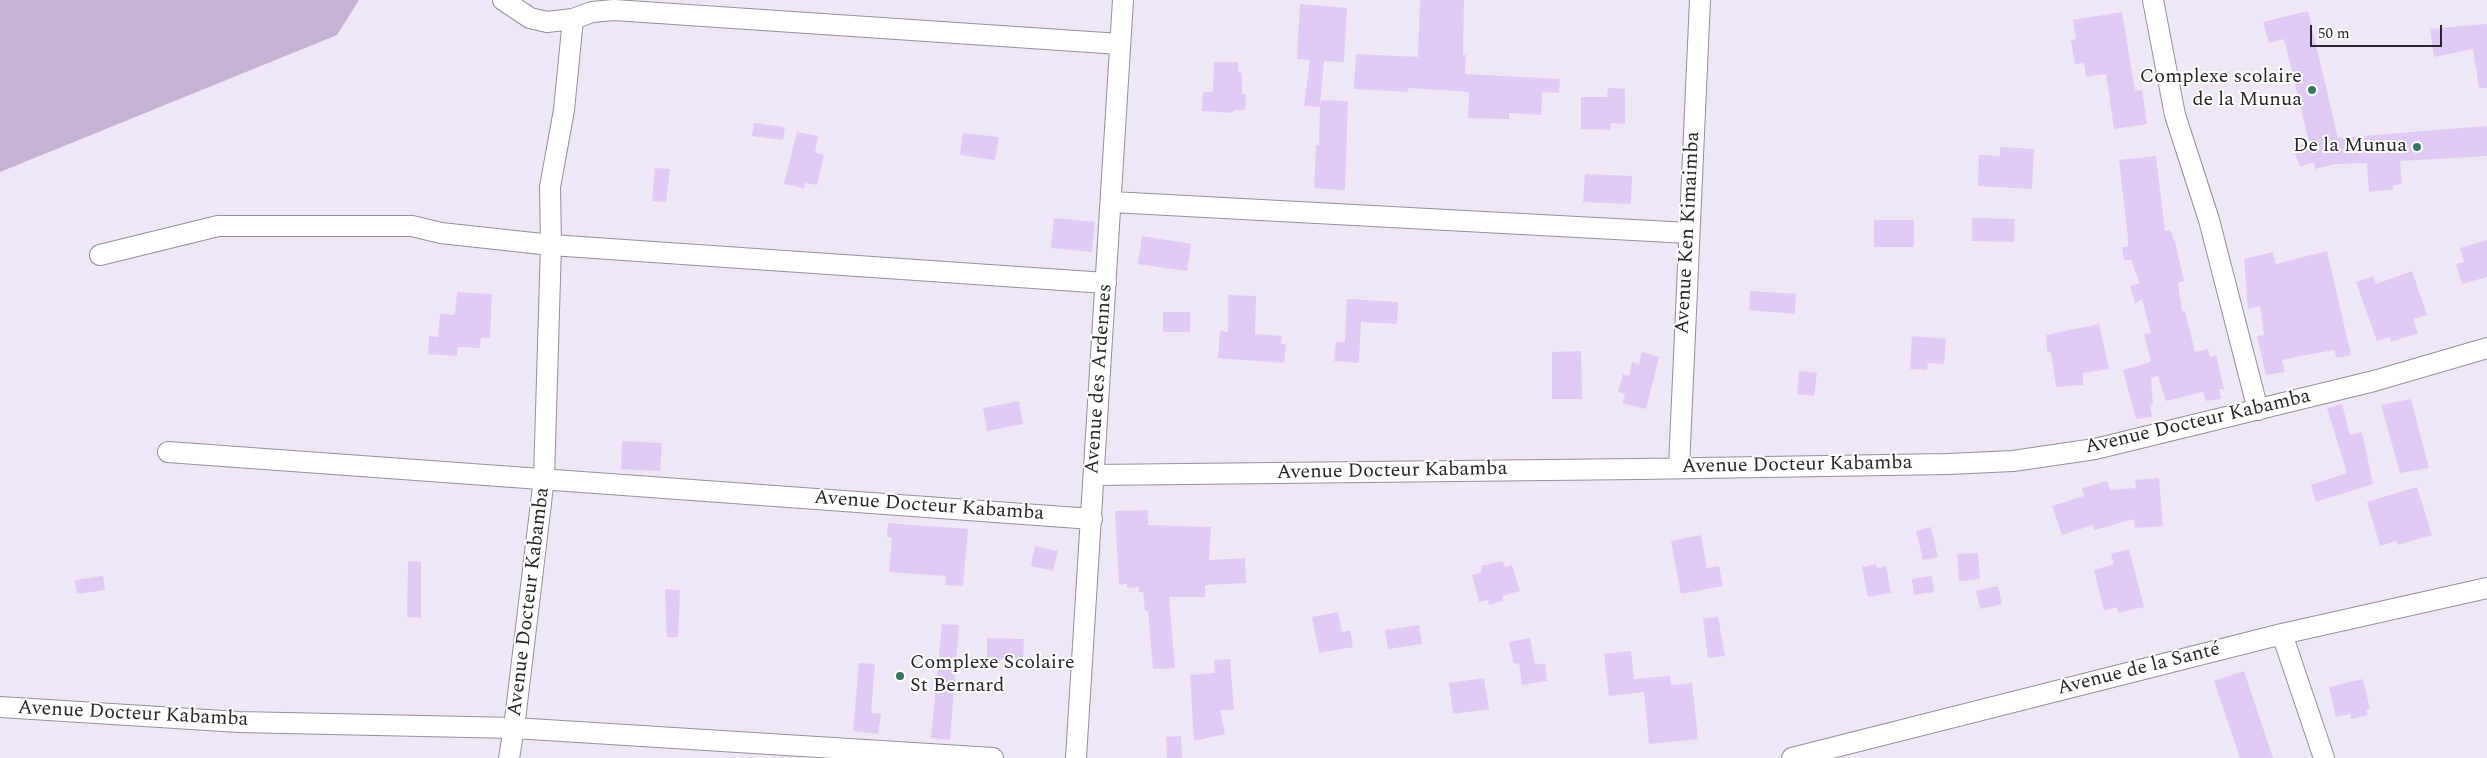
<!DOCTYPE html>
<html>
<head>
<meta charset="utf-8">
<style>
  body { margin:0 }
  #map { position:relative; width:2487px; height:758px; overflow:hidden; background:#efe7f6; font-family:Spectral,serif }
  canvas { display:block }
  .scale { position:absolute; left:2310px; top:25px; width:132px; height:22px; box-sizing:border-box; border:2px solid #28262b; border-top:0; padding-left:6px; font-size:15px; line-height:18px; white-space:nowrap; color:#28262b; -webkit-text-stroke:4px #fff; paint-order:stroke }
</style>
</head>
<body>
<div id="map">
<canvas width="2487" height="758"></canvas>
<div class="scale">50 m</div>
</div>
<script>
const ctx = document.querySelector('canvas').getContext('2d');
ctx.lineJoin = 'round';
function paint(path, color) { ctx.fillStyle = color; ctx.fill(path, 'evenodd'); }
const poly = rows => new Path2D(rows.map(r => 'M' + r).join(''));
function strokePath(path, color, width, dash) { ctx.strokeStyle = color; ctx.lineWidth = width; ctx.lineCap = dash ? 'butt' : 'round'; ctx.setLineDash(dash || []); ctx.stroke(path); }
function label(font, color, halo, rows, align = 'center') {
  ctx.font = font + ' Spectral,serif'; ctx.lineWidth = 4; ctx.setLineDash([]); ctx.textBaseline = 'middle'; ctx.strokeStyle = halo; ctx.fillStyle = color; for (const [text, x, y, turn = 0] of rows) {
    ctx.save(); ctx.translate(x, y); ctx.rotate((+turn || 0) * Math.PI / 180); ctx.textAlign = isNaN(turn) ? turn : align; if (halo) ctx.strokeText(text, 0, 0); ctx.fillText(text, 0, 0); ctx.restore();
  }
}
const green = poly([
  [0,0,359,0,337,35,0,172]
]);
const building = poly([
  [1420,0,1464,0,1463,55,1466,55,1465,74,1560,79,1559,93,1542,92,1541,115,1509,113,1509,119,1468,118,1469,92,1408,88,1408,92,1354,89,1356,54,1418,57],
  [1300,4,1347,8,1344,62,1324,61,1320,107,1304,106,1310,60,1297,59],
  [2308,11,2338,138,2487,126,2487,156,2400,161,2402,184,2393,185,2393,189,2369,192,2367,163,2336,164,2315,169,2314,162,2300,167,2293,148,2309,142,2284,39,2269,43,2263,22],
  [2122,12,2135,91,2142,90,2147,124,2114,129,2106,74,2086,77,2084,63,2075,64,2071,40,2076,39,2073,20],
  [2487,24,2487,88,2479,88,2473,49,2434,57,2430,29],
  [1214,62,1238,62,1238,72,1242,73,1242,94,1246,94,1245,110,1233,110,1233,113,1202,111,1203,92,1213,92],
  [1608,88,1625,89,1625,124,1611,123,1611,130,1581,129,1581,97,1607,97],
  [1320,100,1348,101,1345,190,1314,188,1316,145,1319,145],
  [754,123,785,127,783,140,752,136],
  [797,132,818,136,815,153,824,155,817,185,805,183,804,188,784,184],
  [963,133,999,137,995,160,960,155],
  [2000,147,2034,149,2032,189,1978,186,1979,155,2000,156],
  [2156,156,2165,231,2170,230,2175,242,2184,281,2178,283,2182,311,2185,311,2195,352,2208,349,2210,357,2216,355,2224,389,2219,389,2221,399,2206,401,2203,392,2166,401,2158,376,2151,378,2153,405,2150,405,2152,417,2136,419,2123,370,2151,362,2144,334,2151,333,2142,299,2135,303,2130,286,2140,283,2131,260,2124,260,2122,247,2128,247,2128,238,2119,160],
  [655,168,670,169,666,202,652,201],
  [1585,174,1632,176,1631,204,1583,202],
  [1054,218,1095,222,1092,252,1051,248],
  [1972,218,2015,219,2014,242,1972,241],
  [1874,220,1914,220,1914,247,1874,247],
  [1142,236,1191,244,1187,271,1138,264],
  [2487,240,2487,277,2462,284,2456,264,2464,262,2460,248],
  [2327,251,2351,355,2337,358,2334,350,2301,356,2282,360,2285,372,2266,375,2257,336,2264,335,2260,306,2248,309,2244,259,2273,252,2276,264],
  [2412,271,2427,315,2413,319,2418,333,2391,342,2390,337,2377,341,2356,282,2373,276,2376,284],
  [1750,291,1796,294,1795,314,1749,310],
  [457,292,492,294,490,338,481,338,480,348,458,347,457,356,428,354,429,336,438,337,440,314,455,315],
  [1228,295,1256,296,1255,334,1282,336,1281,344,1286,344,1284,363,1218,358,1220,331,1228,332],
  [1347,299,1398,302,1397,324,1361,322,1359,363,1334,361,1336,342,1345,342],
  [1163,312,1190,312,1190,332,1163,332],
  [2099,324,2109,369,2083,373,2083,385,2056,387,2051,353,2047,351,2046,335],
  [1912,336,1946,339,1944,364,1928,363,1927,370,1910,369],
  [1581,351,1582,399,1552,399,1552,352],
  [1642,352,1659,357,1646,409,1622,403,1625,394,1618,392,1623,374,1629,376,1632,362,1639,364],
  [1799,371,1817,373,1814,396,1797,394],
  [2411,399,2429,468,2400,473,2381,405],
  [1019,401,1023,424,987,431,983,408],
  [2342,404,2350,435,2362,432,2373,484,2316,502,2311,485,2347,473,2327,408],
  [622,441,662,443,660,471,621,469],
  [2159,478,2163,526,2135,528,2134,519,2094,530,2093,525,2062,535,2052,506,2084,496,2082,488,2107,481,2110,490,2136,488,2135,480],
  [2417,487,2432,535,2398,545,2396,541,2380,546,2367,502],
  [1148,510,1148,525,1211,527,1209,560,1245,558,1246,583,1205,585,1205,597,1169,597,1175,668,1153,669,1148,611,1145,611,1143,592,1139,592,1139,587,1127,588,1127,584,1119,585,1115,511],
  [888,523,968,529,963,586,945,585,946,576,889,572,892,538,887,537],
  [1931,527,1938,557,1923,560,1916,531],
  [1701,535,1707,568,1719,566,1723,586,1681,594,1671,541],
  [1035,546,1058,551,1053,571,1031,566],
  [2129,549,2144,607,2118,613,2117,607,2104,611,2094,570,2114,564,2111,554],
  [1978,553,1980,579,1959,581,1957,554],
  [408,561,421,562,421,618,407,617],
  [1503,561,1505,567,1512,565,1520,591,1502,596,1503,601,1489,605,1488,600,1479,602,1472,575,1482,572,1481,566],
  [1876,564,1877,568,1886,566,1891,593,1868,597,1862,567],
  [103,576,105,590,77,594,75,580],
  [1932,576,1934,592,1914,595,1912,579],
  [1998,586,2002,604,1980,609,1976,591],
  [665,589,680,590,678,637,667,637],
  [1338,612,1342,632,1350,630,1353,647,1319,653,1312,617],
  [1718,617,1725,656,1708,658,1703,619],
  [942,624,959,625,950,740,931,738],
  [1419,625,1422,644,1388,649,1385,630],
  [987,638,1024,639,1023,660,987,659],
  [1530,638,1535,665,1545,663,1547,681,1522,685,1519,663,1514,664,1509,642],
  [1631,651,1634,679,1670,676,1671,685,1692,683,1698,739,1649,744,1644,692,1609,696,1604,654],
  [1230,659,1234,710,1220,710,1225,734,1194,741,1190,675,1215,673,1214,660],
  [859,663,875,664,871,713,881,714,878,734,853,731],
  [2244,671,2273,758,2240,758,2214,681],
  [1484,678,1489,709,1453,714,1449,683],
  [2363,679,2370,709,2366,710,2368,715,2351,719,2350,714,2336,717,2329,687],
  [1181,736,1182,758,1167,758,1166,737]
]);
const minor = poly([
  [503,0,530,18,547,22,573,19,592,12,614,10,1120,44],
  [2153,0,2175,115,2209,220,2258,410],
  [1112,202,1689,233],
  [100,255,218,226,412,226,441,233,551,245,1106,283],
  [168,452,1092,519],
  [1679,467,1700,0],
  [1094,475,1639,469,1949,464,2013,461,2095,449,2374,381,2487,348],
  [2282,634,2324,758],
  [0,707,239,722,514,728,544,478,551,245,550,187,564,110,573,19],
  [509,758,514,728,993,758],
  [1076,758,1123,0],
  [1792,758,2282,634,2487,588]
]);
const markers = [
  [2312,90,5,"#397560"],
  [2417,147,5,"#397560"],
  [900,676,5,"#397560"]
];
const poiNames = [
  ["Complexe scolaire",2302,78],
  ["de la Munua",2302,101],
  ["De la Munua",2407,147],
  ["Complexe Scolaire",910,664,"left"],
  ["St Bernard",910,687,"left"]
];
const streetNames = [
  ["Avenue Ken Kimaimba",1689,233,-87],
  ["Avenue des Ardennes",1100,379,-86],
  ["Avenue Docteur Kabamba",2198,423,-13],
  ["Avenue Docteur Kabamba",1797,466,-1],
  ["Avenue Docteur Kabamba",1392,472,-1],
  ["Avenue Docteur Kabamba",929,507,4],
  ["Avenue Docteur Kabamba",530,602,-83],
  ["Avenue de la Santé",2139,670,-14],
  ["Avenue Docteur Kabamba",133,715,3]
];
paint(green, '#c4b3d5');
paint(building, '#e0cbf4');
strokePath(minor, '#958e9c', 22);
strokePath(minor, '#fff', 20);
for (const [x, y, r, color] of markers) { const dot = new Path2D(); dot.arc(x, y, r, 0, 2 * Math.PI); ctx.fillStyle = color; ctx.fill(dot); strokePath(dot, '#fff', 2); }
label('20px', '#28262b', '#fff', poiNames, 'right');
label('20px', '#28262b', '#fff', streetNames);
</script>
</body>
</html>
